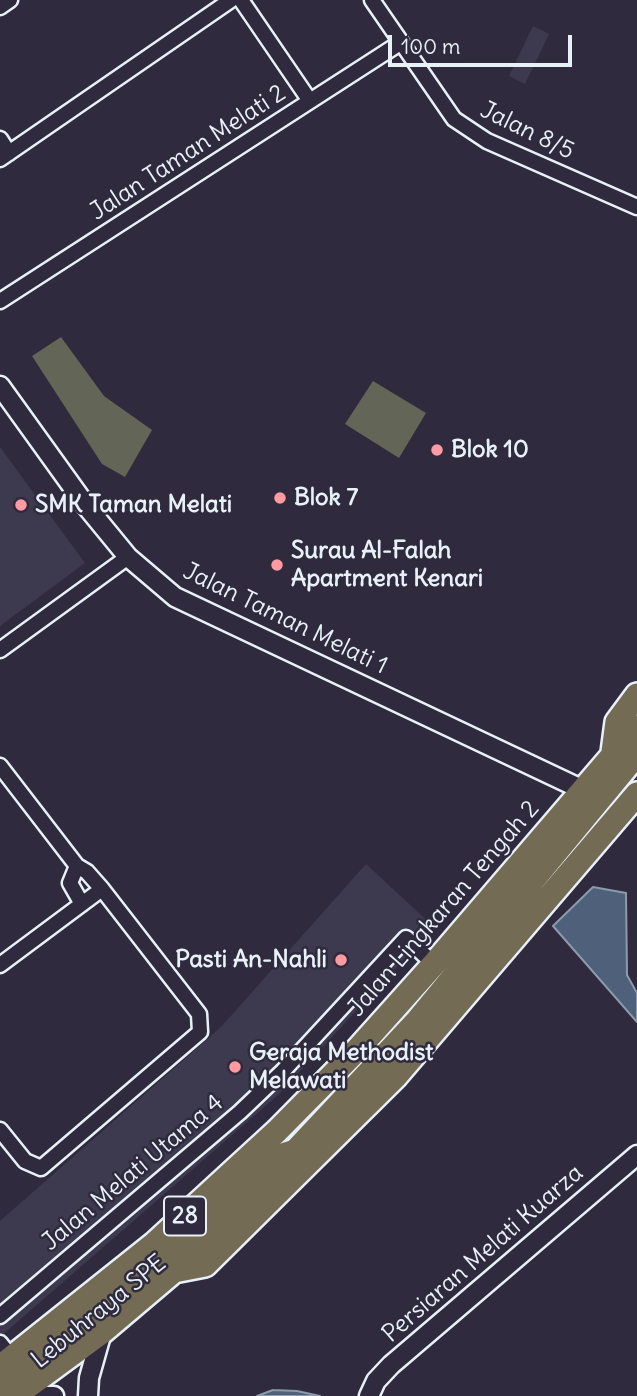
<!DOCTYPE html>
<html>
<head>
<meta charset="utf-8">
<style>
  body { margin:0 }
  #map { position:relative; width:637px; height:1396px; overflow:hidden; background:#2f2a3d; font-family:Delius,sans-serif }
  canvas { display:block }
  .scale { position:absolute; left:388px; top:35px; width:184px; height:32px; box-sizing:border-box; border:4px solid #e8f1f8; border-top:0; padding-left:9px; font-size:21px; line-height:24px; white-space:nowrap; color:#e8f1f8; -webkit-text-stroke:5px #2f2a3d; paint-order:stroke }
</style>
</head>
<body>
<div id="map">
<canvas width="637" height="1396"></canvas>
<div class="scale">100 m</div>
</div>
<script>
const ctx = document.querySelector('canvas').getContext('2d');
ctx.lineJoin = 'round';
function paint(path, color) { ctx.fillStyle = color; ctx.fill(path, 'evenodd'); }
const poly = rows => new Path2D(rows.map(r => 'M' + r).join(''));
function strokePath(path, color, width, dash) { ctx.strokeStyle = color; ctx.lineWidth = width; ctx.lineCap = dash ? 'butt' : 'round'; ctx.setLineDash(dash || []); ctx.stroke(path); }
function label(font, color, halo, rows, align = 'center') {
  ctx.font = font + ' Delius,sans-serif'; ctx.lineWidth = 5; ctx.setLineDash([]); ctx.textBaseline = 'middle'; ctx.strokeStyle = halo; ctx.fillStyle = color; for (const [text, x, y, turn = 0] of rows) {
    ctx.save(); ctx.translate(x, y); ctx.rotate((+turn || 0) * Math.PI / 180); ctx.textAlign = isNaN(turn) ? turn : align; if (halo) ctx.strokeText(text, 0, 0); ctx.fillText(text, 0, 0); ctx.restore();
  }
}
const built = poly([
  [533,26,549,34,525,84,509,76],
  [0,447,85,563,0,626],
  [366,864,434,927,278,1095,0,1337,0,1221,221,1027]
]);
const green = poly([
  [61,337,104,396,152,430,125,477,102,464,32,356],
  [373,381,426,413,399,458,345,424]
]);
const water = poly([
  [593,887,626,893,627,975,637,993,637,1022,553,926,593,887],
  [273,1390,297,1391,320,1396,257,1396,273,1390]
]);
const minor = poly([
  [241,0,310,101],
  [372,0,454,119,487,141,637,207],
  [0,7,10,0],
  [0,139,9,153],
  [0,159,231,0],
  [0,301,400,43],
  [0,650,128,557],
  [0,766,77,866,87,872,102,889],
  [77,866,70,883,82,904],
  [0,965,102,889,199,1014,200,1032,41,1168,25,1161,0,1130],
  [0,1316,240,1112,283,1071,406,938,434,964],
  [0,1343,12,1358]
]);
const tertiary = poly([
  [0,386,87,507,128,557,175,597,581,789],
  [28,1396,54,1396],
  [88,1396,89,1378,102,1332],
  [369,1396,376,1381,391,1365,637,1155]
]);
const trunk = poly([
  [613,752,617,722,637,695],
  [174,1271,205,1265,396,1076,637,794],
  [0,1367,154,1244,277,1131,357,1050,434,964,637,727],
  [15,1396,102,1332,174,1271,252,1197,417,1021,637,754]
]);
const motorway = poly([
  [0,1392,186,1240,274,1158,294,1152]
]);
const markers = [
  [437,450,7,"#ff9aa2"],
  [280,498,7,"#ff9aa2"],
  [21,505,7,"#ff9aa2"],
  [277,565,7,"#ff9aa2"],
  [341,960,7,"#ff9aa2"],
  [235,1067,7,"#ff9aa2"]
];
const shields = [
  [185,1216,42]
];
const shieldNames = [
  ["28",185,1216]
];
const streetNames = [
  ["Jalan 8/5",527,131,26],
  ["Jalan Taman Melati 2",188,153,-33],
  ["Jalan Taman Melati 1",285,619,26],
  ["Jalan Lingkaran Tengah 2",444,909,-49],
  ["Jalan Melati Utama 4",133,1173,-40],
  ["Persiaran Melati Kuarza",483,1254,-41],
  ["Lebuhraya SPE",99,1312,-39]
];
const poiNames = [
  ["Blok 10",451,450],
  ["Blok 7",294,498],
  ["SMK Taman Melati",35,505],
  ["Surau Al-Falah",291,551],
  ["Apartment Kenari",291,579],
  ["Pasti An-Nahli",327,960,"right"],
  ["Geraja Methodist",249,1053],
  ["Melawati",249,1081]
];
paint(built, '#3d3a50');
paint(green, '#636557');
paint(water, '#4f617a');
strokePath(water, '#8c9bac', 2);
strokePath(minor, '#e8f1f8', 19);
strokePath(tertiary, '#e8f1f8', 23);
strokePath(trunk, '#e8f1f8', 28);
strokePath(motorway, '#e8f1f8', 30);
strokePath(minor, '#2f2a3d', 14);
strokePath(tertiary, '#2f2a3d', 18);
strokePath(trunk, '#746b55', 23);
strokePath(motorway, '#746b55', 24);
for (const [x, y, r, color] of markers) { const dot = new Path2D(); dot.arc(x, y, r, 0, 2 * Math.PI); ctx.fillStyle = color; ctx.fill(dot); strokePath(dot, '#2f2a3d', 2.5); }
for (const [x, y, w] of shields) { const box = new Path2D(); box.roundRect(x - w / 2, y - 19.5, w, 39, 5); ctx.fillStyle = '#2f2a3d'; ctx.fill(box); strokePath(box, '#e8f1f8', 2); }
label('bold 23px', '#e8f1f8', null, shieldNames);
label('24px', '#e8f1f8', '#2f2a3d', streetNames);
label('bold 24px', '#e8f1f8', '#2f2a3d', poiNames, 'left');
</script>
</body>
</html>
